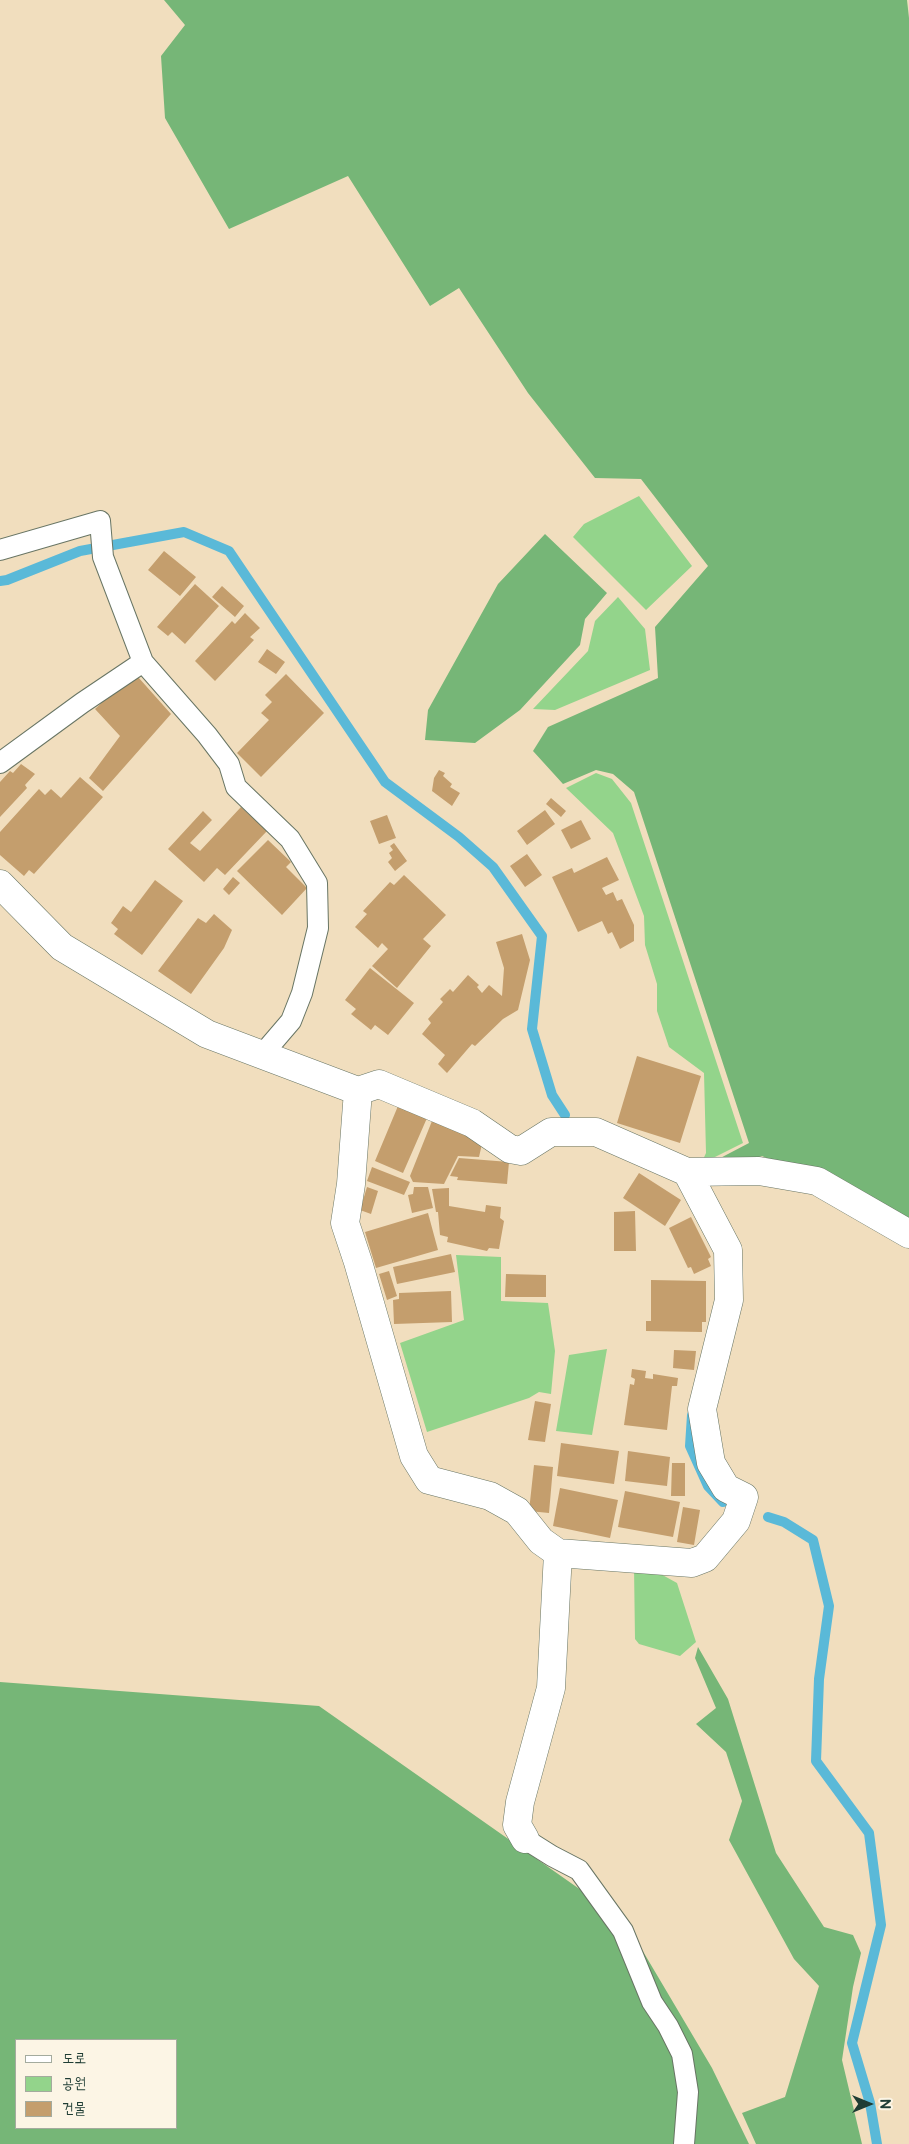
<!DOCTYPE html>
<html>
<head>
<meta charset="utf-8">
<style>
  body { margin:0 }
  #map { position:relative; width:909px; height:2144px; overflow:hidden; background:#f1debe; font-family:"Balsamiq Sans","Poor Story",sans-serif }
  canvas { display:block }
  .legend { position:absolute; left:15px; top:2039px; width:162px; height:90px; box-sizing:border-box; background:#fcf5e5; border:1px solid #a4ab9e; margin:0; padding:6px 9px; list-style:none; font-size:15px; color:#1f3d34 }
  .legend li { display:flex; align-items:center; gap:10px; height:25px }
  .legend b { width:25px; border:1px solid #a4ab9e }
  .north { position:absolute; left:844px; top:2079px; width:50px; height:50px; -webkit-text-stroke:4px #fcf5e5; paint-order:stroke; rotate:90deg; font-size:14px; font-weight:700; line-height:20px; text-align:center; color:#1f3d34 }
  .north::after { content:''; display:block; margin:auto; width:18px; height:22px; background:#1f3d34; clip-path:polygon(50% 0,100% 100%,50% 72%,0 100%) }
</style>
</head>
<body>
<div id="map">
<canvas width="909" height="2144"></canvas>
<ul class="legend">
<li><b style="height:6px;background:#fff"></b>도로</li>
<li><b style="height:14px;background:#93d48b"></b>공원</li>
<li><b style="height:14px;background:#c49e6d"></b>건물</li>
</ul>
<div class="north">N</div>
</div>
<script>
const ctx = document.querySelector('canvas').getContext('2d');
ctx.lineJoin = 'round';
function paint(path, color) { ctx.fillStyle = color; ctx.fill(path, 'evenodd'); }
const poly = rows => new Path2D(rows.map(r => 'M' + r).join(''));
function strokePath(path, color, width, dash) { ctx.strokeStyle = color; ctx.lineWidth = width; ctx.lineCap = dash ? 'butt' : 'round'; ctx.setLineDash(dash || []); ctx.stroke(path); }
const green = poly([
  [639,496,692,566,646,610,573,537,584,524],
  [618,597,645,629,650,670,555,710,533,709,588,651,595,621],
  [596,773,612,779,631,803,743,1143,701,1164,706,1153,704,1073,669,1047,657,1011,657,984,645,945,644,916,613,833,566,788],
  [456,1255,501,1257,501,1301,548,1303,555,1351,551,1394,539,1392,529,1398,427,1432,400,1343,464,1320],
  [607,1349,592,1435,556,1431,569,1355],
  [634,1567,657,1572,677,1583,696,1642,680,1656,639,1644,635,1639]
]);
const forest = poly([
  [164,0,907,0,909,18,909,1222,762,1156,721,1171,707,1165,749,1143,634,792,613,774,596,770,563,784,533,751,548,727,658,678,655,627,708,566,641,479,595,478,528,393,459,288,430,306,348,176,229,229,165,118,161,56,185,25],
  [545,534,607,593,585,619,580,645,520,710,475,743,425,740,428,710,498,584],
  [698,1647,728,1699,776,1853,824,1927,853,1935,861,1953,853,1987,842,2060,862,2144,756,2144,742,2113,785,2097,819,1986,794,1959,729,1840,742,1801,726,1752,696,1724,716,1708,695,1658],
  [0,1682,319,1706,625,1921,712,2068,749,2144,0,2144],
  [16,2040,176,2040,176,2128,16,2128]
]);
const stream = poly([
  [0,581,7,580,80,551,184,532,229,551,385,782,459,837,493,867,542,936,532,1029,552,1095,565,1115],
  [692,1415,690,1446,708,1486,723,1502],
  [768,1517,784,1522,813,1540,829,1606,819,1679,816,1761,869,1833,881,1925,852,2043,870,2103,877,2144]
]);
const building = poly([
  [164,551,196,577,180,596,148,570],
  [195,584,219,606,185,644,172,632,168,636,157,627],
  [222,586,244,606,235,617,212,597],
  [245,613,260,628,250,637,254,640,215,681,195,661,232,621,235,624],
  [267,649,285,662,276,674,258,662],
  [286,674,324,713,261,777,237,753,269,720,261,713,272,702,265,695],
  [138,677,171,714,103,791,89,778,120,736,95,709,111,694],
  [21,764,35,774,25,785,27,788,0,817,0,782,10,771,13,773],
  [439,770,445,773,443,776,452,784,450,787,460,793,452,806,432,791,434,778],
  [80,777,103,797,34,874,29,870,24,876,0,855,0,832,39,789,45,795,51,789,61,798],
  [551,798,566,811,561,817,546,804],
  [241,807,267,831,225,875,217,868,204,882,168,849,203,811,212,820,190,843,200,851],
  [545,810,555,824,527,845,517,831],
  [387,815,396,838,379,844,370,821],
  [581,820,591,839,571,849,561,830],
  [268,840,291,862,286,867,307,888,282,915,237,871],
  [394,843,407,861,395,871,388,862,392,858,389,853,393,850,390,846],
  [527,854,542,875,525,887,510,866],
  [607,857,619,880,602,888,606,895,613,892,617,901,622,899,634,925,634,941,620,949,612,932,608,934,602,921,578,932,552,877,572,868,574,873],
  [404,875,446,915,423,939,431,946,397,988,372,966,388,949,382,943,378,948,355,927,367,914,363,911,390,882,394,885],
  [233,877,240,883,229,895,223,889],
  [155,880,183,901,142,955,114,934,118,929,111,923,123,906,131,912],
  [214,914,232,930,224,948,191,994,158,971,198,918,206,923],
  [522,934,530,960,518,1010,503,1019,475,1046,472,1044,447,1073,438,1064,445,1055,422,1034,431,1023,428,1019,443,1002,440,999,450,989,453,992,468,975,479,985,477,987,482,993,489,985,502,996,504,968,496,942],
  [370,968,414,1003,388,1035,375,1025,371,1030,351,1014,356,1009,345,1000],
  [637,1056,701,1076,680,1143,617,1123],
  [398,1106,427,1118,403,1173,375,1161],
  [432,1121,464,1131,482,1144,479,1157,458,1156,444,1184,413,1182,410,1176],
  [459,1158,509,1162,507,1184,457,1180,458,1177,450,1176],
  [372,1167,410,1182,404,1195,367,1181],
  [639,1173,681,1200,665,1226,623,1198],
  [367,1187,378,1191,371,1214,360,1210],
  [414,1187,428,1187,433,1208,412,1213,408,1195,413,1194],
  [449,1188,449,1206,485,1212,486,1205,501,1207,500,1218,504,1221,499,1249,489,1248,487,1251,447,1242,448,1237,440,1235,438,1212,436,1212,432,1189],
  [635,1211,636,1251,614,1251,614,1212],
  [428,1213,438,1250,376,1268,365,1232],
  [691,1217,711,1257,708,1259,711,1266,694,1274,691,1267,688,1268,669,1228],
  [451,1254,455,1272,397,1284,393,1267],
  [389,1271,397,1296,387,1300,379,1274],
  [506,1274,546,1275,546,1297,505,1297],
  [651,1280,706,1281,706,1322,702,1322,702,1332,646,1331,646,1321,651,1321],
  [451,1291,452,1322,394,1324,393,1300,399,1299,399,1293],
  [674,1350,696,1351,694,1370,673,1368],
  [632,1369,646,1371,645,1378,653,1379,653,1374,678,1378,677,1386,672,1386,667,1430,624,1425,630,1384,634,1385,635,1379,631,1377],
  [535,1401,551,1404,545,1442,528,1440],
  [561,1443,619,1451,614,1484,557,1476],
  [628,1451,670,1457,667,1486,625,1481],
  [672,1463,685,1463,685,1496,671,1496],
  [534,1465,553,1467,549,1513,529,1511],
  [560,1488,618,1500,610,1538,553,1526],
  [625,1491,680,1502,673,1537,618,1527],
  [683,1507,700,1510,694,1545,677,1542]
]);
const service = poly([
  [0,550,100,521,103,557,143,662,207,735,229,764,236,787,290,839,317,883,318,928,302,993,291,1021,267,1049,265,1055],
  [0,763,82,703,143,662],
  [525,1839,552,1856,579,1870,623,1931,652,2002,668,2026,682,2054,688,2092,684,2144]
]);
const minor = poly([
  [0,884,62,947,207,1034,358,1091,351,1184,345,1223,358,1262,414,1456,429,1480,490,1496,517,1511,541,1541,558,1553,551,1688,520,1802,517,1825,525,1839],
  [358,1091,379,1084,472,1123,510,1149,521,1151,551,1132,596,1132,687,1172,728,1250,729,1300,702,1409,711,1463,726,1488,744,1497,736,1521,705,1558,692,1563,558,1553],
  [687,1172,759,1171,817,1181,909,1234]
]);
paint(green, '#93d48b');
paint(forest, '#76b677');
strokePath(stream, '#5ab9d8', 10);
paint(building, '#c49e6d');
strokePath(service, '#687564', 22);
strokePath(minor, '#687564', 29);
strokePath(service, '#fff', 20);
strokePath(minor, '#fff', 28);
</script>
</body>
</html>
